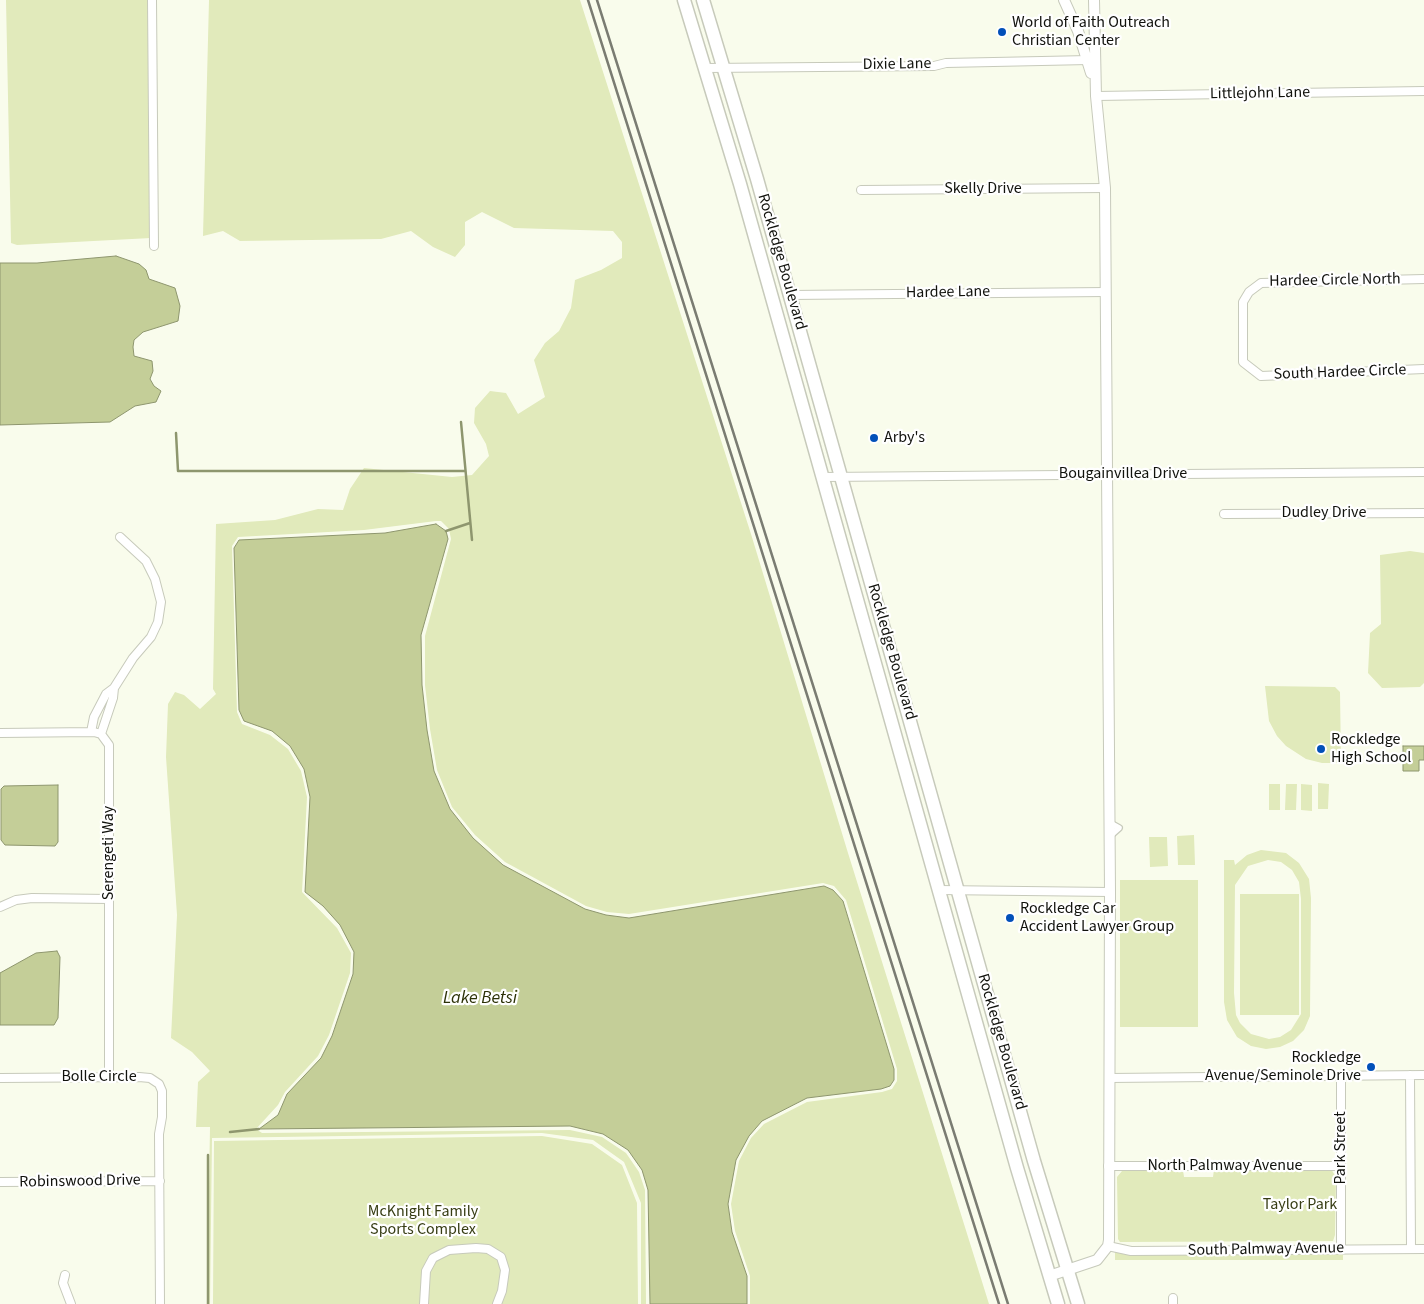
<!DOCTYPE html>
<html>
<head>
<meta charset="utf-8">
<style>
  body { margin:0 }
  canvas { display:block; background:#f9fcec }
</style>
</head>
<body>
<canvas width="1424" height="1304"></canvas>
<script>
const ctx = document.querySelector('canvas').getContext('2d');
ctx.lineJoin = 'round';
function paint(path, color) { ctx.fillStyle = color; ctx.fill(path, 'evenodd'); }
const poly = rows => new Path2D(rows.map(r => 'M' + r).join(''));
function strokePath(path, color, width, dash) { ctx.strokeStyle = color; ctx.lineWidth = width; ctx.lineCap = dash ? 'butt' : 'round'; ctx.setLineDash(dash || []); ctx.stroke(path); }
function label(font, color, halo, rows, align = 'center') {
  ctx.font = font + ' "Source Sans 3",sans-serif'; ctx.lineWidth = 4.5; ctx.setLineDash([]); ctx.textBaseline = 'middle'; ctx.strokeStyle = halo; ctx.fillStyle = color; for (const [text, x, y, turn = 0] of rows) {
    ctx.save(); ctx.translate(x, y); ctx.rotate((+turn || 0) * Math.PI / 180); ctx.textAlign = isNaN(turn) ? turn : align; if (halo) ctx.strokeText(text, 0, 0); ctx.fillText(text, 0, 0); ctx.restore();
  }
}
const green = poly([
  [6,0,148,0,151,238,17,245,11,243],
  [209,0,580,0,751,534,848,853,989,1304,750,1304,750,1276,735,1231,731,1204,739,1161,751,1138,764,1124,807,1102,882,1092,892,1089,897,1081,897,1069,846,900,834,886,823,883,629,914,607,912,586,906,505,862,475,835,452,807,437,770,430,729,425,685,425,636,451,539,449,529,441,521,436,521,364,530,238,537,232,546,237,712,242,724,270,735,288,749,301,771,307,797,302,892,337,928,351,953,350,973,329,1035,318,1056,285,1092,278,1105,256,1129,262,1133,570,1130,602,1137,626,1153,639,1172,645,1190,646,1304,641,1304,641,1203,624,1162,593,1140,542,1133,212,1138,210,1304,207,1304,210,1127,196,1127,198,1082,210,1071,192,1052,171,1038,177,915,166,757,168,704,175,692,184,695,200,709,216,694,213,689,216,524,275,520,318,509,343,510,350,489,364,468,452,477,472,475,489,456,486,444,474,423,475,408,490,391,506,393,518,414,545,397,534,360,545,343,559,331,571,308,575,280,601,270,622,258,622,242,613,231,514,228,482,212,465,222,465,245,455,257,433,247,411,231,381,239,240,241,223,231,203,236],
  [1410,551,1424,553,1424,683,1420,687,1382,688,1368,673,1370,633,1381,624,1380,555],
  [1265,686,1335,687,1340,692,1341,763,1322,763,1306,759,1286,746,1277,736,1269,721],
  [1318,783,1329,784,1328,809,1318,809],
  [1269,784,1280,784,1280,810,1269,810],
  [1286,784,1297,784,1296,810,1285,810],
  [1301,784,1312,785,1312,811,1301,810],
  [1194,835,1195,865,1178,865,1177,836],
  [1149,837,1167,837,1168,866,1150,867],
  [1261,850,1286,853,1299,863,1309,879,1311,898,1310,1016,1304,1030,1293,1041,1280,1047,1266,1049,1251,1046,1237,1037,1227,1020,1224,1002,1224,860,1234,860,1235,865,1247,855],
  [1268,860,1281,862,1292,870,1299,882,1301,899,1301,1014,1291,1030,1280,1037,1269,1039,1251,1034,1240,1023,1236,1015,1234,993,1235,885,1248,866],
  [1120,880,1198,880,1198,1027,1120,1027],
  [1240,894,1299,894,1299,1015,1240,1015],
  [542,1136,592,1144,622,1165,637,1203,638,1304,213,1304,214,1141],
  [1331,1169,1336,1177,1335,1235,1333,1241,1120,1242,1118,1239,1117,1177,1122,1171,1183,1170,1184,1177,1213,1177,1214,1170],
  [1115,1252,1131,1255,1343,1254,1343,1260,1115,1260]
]);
const water = poly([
  [116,256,139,264,146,270,149,279,175,288,180,306,178,321,143,332,134,340,133,347,134,356,152,361,153,371,150,379,154,386,161,391,156,402,135,406,110,422,0,425,0,263,37,263,116,256],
  [436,524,446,531,448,539,421,635,422,685,427,730,434,771,450,809,473,838,503,865,585,909,606,915,629,918,824,886,833,890,843,901,894,1069,894,1080,890,1086,881,1089,807,1098,762,1121,749,1136,736,1160,728,1204,732,1232,747,1276,747,1304,650,1304,648,1190,642,1170,628,1150,603,1134,570,1126,259,1129,278,1115,287,1094,321,1058,332,1036,353,974,354,952,340,925,323,906,305,892,310,797,304,769,290,746,272,731,244,721,239,710,234,548,239,540,385,533,436,524],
  [1403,746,1424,746,1424,760,1419,760,1419,771,1403,771,1403,746],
  [58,785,58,842,55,846,5,845,1,840,1,789,4,786,58,785],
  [57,951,60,957,58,1018,54,1025,0,1025,0,973,36,953,57,951]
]);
const stream = poly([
  [461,422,472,540],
  [176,433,178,471,465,471],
  [446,531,470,523],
  [230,1132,259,1129],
  [208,1304,208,1155]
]);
const pedestrian = poly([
  [1110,823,1119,828,1110,836,1110,823]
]);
const minor = poly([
  [152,0,154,246],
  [706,68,934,66,946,63,1089,60],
  [1096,96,1424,91],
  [861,190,1105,188],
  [1424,279,1261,283,1249,292,1243,302,1243,362,1261,376,1424,369],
  [790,295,1106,292],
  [822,477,1424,472],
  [1224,514,1424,513],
  [91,732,94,717,106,694,114,688,133,658,151,637,158,622,161,602,155,579,146,561,120,537],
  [0,733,94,732,101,734,109,745,109,1077],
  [101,734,113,698,114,688],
  [939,890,1110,892],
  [0,907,16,900,32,898,109,899],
  [1410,1075,1411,1249],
  [1341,1076,1341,1250],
  [0,1078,139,1077,150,1078,159,1084,162,1091,162,1117,159,1134,160,1304],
  [1109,1078,1424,1075],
  [1108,1166,1341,1166],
  [0,1182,160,1181],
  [1108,1246,1131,1251,1424,1249],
  [65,1275,63,1283,71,1304],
  [1173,1298,1173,1304],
  [424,1304,426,1271,433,1258,449,1250,476,1248,488,1249,501,1257,505,1270,502,1291,497,1304]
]);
const tertiary = poly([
  [1064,0,1078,31,1091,73],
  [1049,1276,1097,1260,1108,1246,1109,1240,1110,892,1105,188,1096,96,1094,0]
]);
const primary = poly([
  [684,0,740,184,1017,1168,1058,1304],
  [703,0,757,179,1034,1161,1078,1304]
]);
const rail = poly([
  [588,0,999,1304],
  [597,0,1008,1304]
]);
const markers = [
  [1002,32,5,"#0250b9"],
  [874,438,5,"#0250b9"],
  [1321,749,5,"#0250b9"],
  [1010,918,5,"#0250b9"],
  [1371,1067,5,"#0250b9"]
];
const poiNames = [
  ["World of Faith Outreach",1012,23],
  ["Christian Center",1012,41],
  ["Arby's",884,438],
  ["Rockledge",1331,740],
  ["High School",1331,758],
  ["Rockledge Car",1020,909],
  ["Accident Lawyer Group",1020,927],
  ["Rockledge",1361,1058,"right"],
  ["Avenue/Seminole Drive",1361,1076,"right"]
];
const streetNames = [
  ["Dixie Lane",897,65,-1],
  ["Littlejohn Lane",1260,94,-1],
  ["Skelly Drive",983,189],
  ["Rockledge Boulevard",781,262,74],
  ["Hardee Circle North",1335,281,-1],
  ["Hardee Lane",948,293,-1],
  ["South Hardee Circle",1340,373,-2],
  ["Bougainvillea Drive",1123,474],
  ["Dudley Drive",1324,513],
  ["Rockledge Boulevard",891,652,74],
  ["Serengeti Way",109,853,-90],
  ["Rockledge Boulevard",1001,1042,74],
  ["Bolle Circle",99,1077],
  ["Park Street",1341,1148,-90],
  ["North Palmway Avenue",1225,1166],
  ["Robinswood Drive",80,1182,-1],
  ["South Palmway Avenue",1266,1250,-1]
];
const parkNames = [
  ["Taylor Park",1300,1205],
  ["McKnight Family",423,1212],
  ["Sports Complex",423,1230]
];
const waterNames = [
  ["Lake Betsi",480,999]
];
paint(green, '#e1eabb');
paint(water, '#c4ce98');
strokePath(water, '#8e966e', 1);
strokePath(stream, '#8e966e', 2.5);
strokePath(pedestrian, '#c7cabb', 8);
strokePath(minor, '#c7cabb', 10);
strokePath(tertiary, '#c7cabb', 12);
strokePath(primary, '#c7cabb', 15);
strokePath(pedestrian, '#fff', 5.5);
strokePath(minor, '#fff', 8);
strokePath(tertiary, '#fff', 10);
strokePath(primary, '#fff', 12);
strokePath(rail, '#7a7c72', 2.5);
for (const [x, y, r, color] of markers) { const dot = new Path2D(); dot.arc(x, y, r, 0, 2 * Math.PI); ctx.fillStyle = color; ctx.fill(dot); strokePath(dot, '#fff', 2); }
label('16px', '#11120d', '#fff', poiNames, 'left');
label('16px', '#11120d', '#fff', streetNames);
label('16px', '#373d14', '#fff', parkNames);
label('italic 18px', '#2c3107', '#fff', waterNames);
</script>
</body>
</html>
